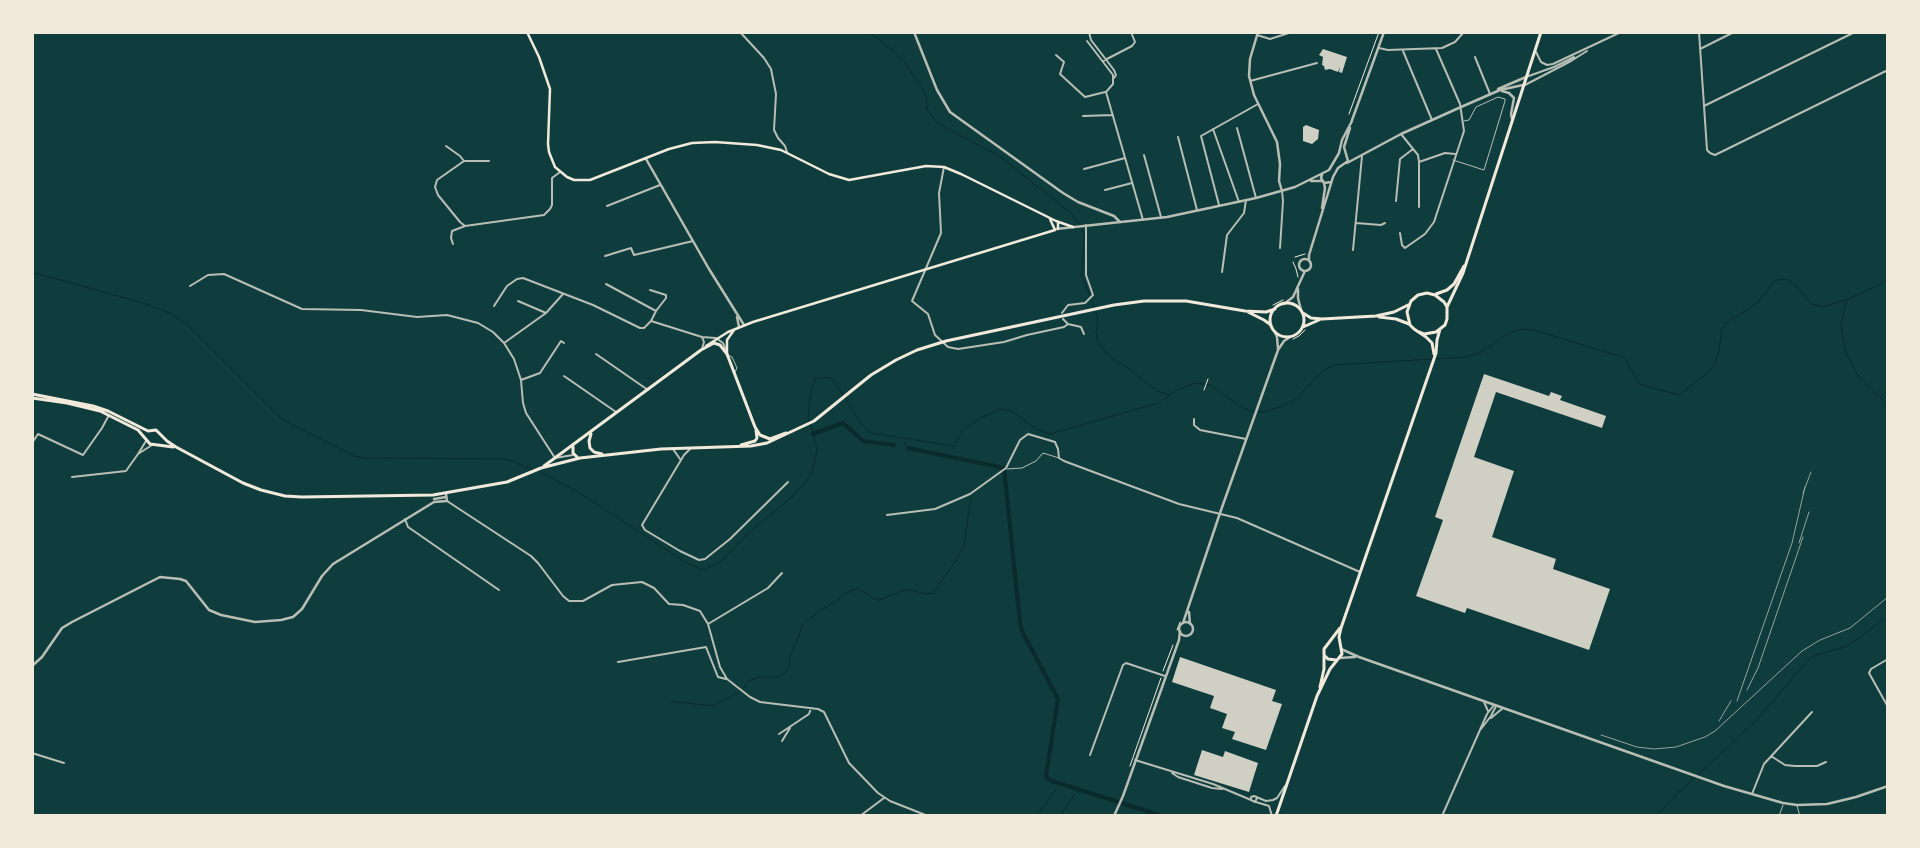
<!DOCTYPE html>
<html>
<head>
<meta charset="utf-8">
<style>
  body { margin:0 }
  #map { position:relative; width:1920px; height:848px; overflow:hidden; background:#0f3d3e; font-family:"IBM Plex Sans",sans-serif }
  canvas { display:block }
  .frame { position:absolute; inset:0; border:34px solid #f1e9da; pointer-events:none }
</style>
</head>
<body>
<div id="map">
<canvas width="1920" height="848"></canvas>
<div class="frame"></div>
</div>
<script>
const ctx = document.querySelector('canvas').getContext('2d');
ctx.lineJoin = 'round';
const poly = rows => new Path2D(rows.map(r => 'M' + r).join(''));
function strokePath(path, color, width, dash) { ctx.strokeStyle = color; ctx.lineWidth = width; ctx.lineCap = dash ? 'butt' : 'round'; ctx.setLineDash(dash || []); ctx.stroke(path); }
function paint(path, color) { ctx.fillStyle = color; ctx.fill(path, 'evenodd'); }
const stream = poly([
  [869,32,894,51,905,62,926,95,927,109,937,123,999,156,1071,213,1080,225],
  [1082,228,1084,235,1082,276,1096,311,1098,322,1096,333,1098,342,1110,357,1128,368,1157,391,1169,395],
  [32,272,146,304,172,314,189,326,283,420,355,456,364,458,507,459,534,470],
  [1846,300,1841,327,1846,353,1857,374,1888,405],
  [904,446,906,442],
  [538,471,577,491,685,562,703,570,721,562,745,536,793,496,812,474,817,449,812,428,808,420,810,396,815,378,831,378,845,397,860,422,871,433,954,446,962,431,977,420,1000,409,1012,411,1036,429,1050,434,1158,403,1177,390,1195,383,1210,385,1241,407,1251,411,1263,412,1280,407,1297,398,1322,372,1333,365,1466,357,1480,353,1509,333,1523,329,1537,331,1622,357,1626,360,1639,384,1679,395,1705,375,1714,366,1718,355,1722,329,1727,322,1756,304,1775,281,1781,279,1788,280,1798,288,1811,304,1822,307,1846,300,1881,284,1888,279],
  [744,688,747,682,758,677,778,677,785,673,790,667,789,659,803,625,810,618,852,590,858,588,872,598,879,600,907,589,927,594,933,593,953,565,964,545,971,496],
  [670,701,713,706,739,692],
  [1037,816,1056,789],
  [1060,816,1075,794],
  [1656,816,1681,790,1754,723,1808,660,1815,655,1848,646,1888,616]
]);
const canal = poly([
  [813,434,843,423,863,441,894,445],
  [908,448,1004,468,1020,623,1022,631,1058,699,1046,775,1047,778,1052,781,1162,816]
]);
const building = poly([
  [1323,49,1347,57,1342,73,1339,72,1340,67,1338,72,1330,69,1325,70,1324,66,1322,65,1323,57,1319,55],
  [1306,125,1319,130,1318,139,1312,144,1303,141,1303,127],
  [1484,374,1549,396,1551,392,1562,396,1560,400,1606,416,1602,428,1496,392,1474,457,1514,471,1492,537,1556,559,1553,569,1610,589,1589,650,1467,608,1465,613,1416,596,1443,520,1435,517],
  [1180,657,1276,690,1272,701,1282,704,1266,750,1232,739,1235,732,1222,728,1227,714,1210,708,1214,696,1172,682],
  [1202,750,1223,757,1225,751,1258,763,1249,792,1194,775]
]);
const path = poly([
  [1349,114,1379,32],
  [1295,257,1305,254],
  [1293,262,1296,269,1298,277],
  [1273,305,1283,300],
  [1293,339,1299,336,1305,330],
  [1204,390,1208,379],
  [1177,630,1180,622],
  [1163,671,1173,645],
  [1130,766,1161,678]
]);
const service = poly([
  [1453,160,1484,170,1505,101,1505,99,1498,97,1476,107,1469,120,1464,121],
  [728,355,732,357,737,368,735,372],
  [1007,469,1022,468,1036,461,1043,453,1059,458],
  [1797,806,1800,816],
  [1779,816,1783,805]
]);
const minor = poly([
  [740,32,764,58,771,69,776,94,774,130,778,138,785,146,787,152],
  [1089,32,1091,40,1114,70,1116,75,1114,78],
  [1699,32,1707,150,1710,153,1715,155,1888,70],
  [1257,35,1270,39,1292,32],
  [1087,41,1113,75,1113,84,1106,92,1143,220],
  [1379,48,1388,50,1442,48,1455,42,1464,32],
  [1700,49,1734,32],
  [1403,51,1432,120],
  [1536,52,1541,62,1547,65,1553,64,1621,32],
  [1056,55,1064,62,1060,74,1085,97,1105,92],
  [1475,57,1490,94],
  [1103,61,1132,46,1135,42,1131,32],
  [1526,77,1554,67,1574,57],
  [1250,81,1317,63],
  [1525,85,1571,61,1587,51],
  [1704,106,1855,32],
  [1083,116,1113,115],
  [1237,128,1256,198],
  [1213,129,1239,202],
  [1401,134,1418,155,1419,162,1445,153,1455,154],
  [1178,137,1197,210],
  [446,146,460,156,464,161,437,180,435,187,438,195,460,222,465,226,544,215,550,209,552,205,552,178,560,172],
  [1144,155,1161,217],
  [464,161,489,161],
  [1419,162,1419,207],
  [944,167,939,193,941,233,912,301,928,314,935,335,948,347,958,349,1004,342,1027,335,1064,327,1068,324],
  [1084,169,1125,158],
  [1105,190,1132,183],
  [1396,201,1400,159,1413,149],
  [1219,205,1201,136,1258,104],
  [607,206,660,185],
  [1356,223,1381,225,1385,223],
  [1400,233,1402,245,1405,248,1425,234,1434,222,1464,131,1460,104,1436,49],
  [453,244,451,238,452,231,465,226],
  [1280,248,1283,201,1282,191],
  [1353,250,1362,156],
  [605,256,631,248,634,255,693,241],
  [1222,272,1227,235,1244,213,1246,200],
  [190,286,208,275,224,274,302,309,361,310,417,317,447,315,478,323,493,332,504,343,514,359,521,380,523,403,526,413,555,458,573,455],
  [650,290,666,295,666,298,656,311],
  [518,301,546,313],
  [494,306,507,286,517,279,523,278,593,305,640,328,644,328,651,321,656,311,606,284],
  [1062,313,1068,305,1085,303,1093,295,1086,275,1086,225],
  [1063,319,1068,324,1081,327,1084,334],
  [651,321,702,337,716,338,723,343,726,350],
  [702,337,704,342,702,349],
  [504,343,546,313,563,294],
  [596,354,648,390],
  [564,376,616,412],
  [521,380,540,373,561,341,564,343],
  [1194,419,1194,425,1200,430,1246,439],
  [146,441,138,454,152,445],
  [32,443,38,434,83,455,102,428,109,415],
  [673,449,680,459],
  [690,449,684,455,642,525,645,530,680,551,699,560,705,559,730,539,788,482],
  [72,477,126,471,138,454],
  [447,501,531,556,538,563,563,596,569,601,583,601,612,585,642,582,654,588,669,604,683,605,700,611,708,624,720,667,727,679,750,697,760,702,818,709,824,712,849,763,878,793,890,801,928,816],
  [887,515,935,509,970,494,1006,468,1020,440,1028,434,1055,442,1058,449,1059,458,1064,461,1179,504,1237,518,1360,572],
  [405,519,408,527,499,590],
  [708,624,768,588,782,573],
  [1888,659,1871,669,1869,673,1888,707],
  [618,662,706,647,718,677,726,679],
  [1484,702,1488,711],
  [1491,718,1503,708],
  [1481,729,1491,716,1496,706],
  [779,734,809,714,811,708],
  [782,741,790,728],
  [32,753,64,763],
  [1090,755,1123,665,1126,663,1165,676],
  [1771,756,1785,765,1795,766,1817,766,1826,762],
  [1135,760,1213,784,1251,800],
  [1172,773,1178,777,1212,788,1222,789],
  [1752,794,1764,764,1812,712],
  [1257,798,1255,802,1251,800,1251,797,1254,796,1266,801,1273,800,1277,798,1285,786],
  [1256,802,1269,806,1272,816],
  [860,816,884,798],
  [1442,816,1487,714,1494,705]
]);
const tertiary = poly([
  [914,32,937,90,950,112,1063,193,1078,202,1114,216,1120,222],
  [1258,32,1250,59,1249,76,1254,95,1277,142,1280,164,1279,181,1282,191],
  [1498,89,1526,77],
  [1502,91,1509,93,1514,98,1511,114,1512,119],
  [1351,123,1384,32],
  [646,159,709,269,744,325],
  [1347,163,1401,134,1461,107,1500,90,1523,85],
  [1322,175,1321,178,1324,183,1331,182],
  [1311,181,1323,181],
  [1322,208,1325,188,1324,183],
  [1056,229,1167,217,1256,198,1295,187,1329,170,1339,153,1342,140,1352,121],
  '1299 265a6 6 0 1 1 12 0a6 6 0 1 1-12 0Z',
  [1309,260,1309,255,1333,177,1338,168,1348,161,1344,147,1350,128],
  [1298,289,1298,298,1301,310],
  [1284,304,1293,297,1305,271],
  [737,317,739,327],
  [1275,332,1277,337,1278,349],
  [434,499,446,497],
  [434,502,447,501,446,494],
  [1189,612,1190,624],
  '1179 629a7 7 0 1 1 14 0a7 7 0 1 1-14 0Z',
  [1183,623,1220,513,1278,350,1284,341,1290,337],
  [1341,649,1359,657,1724,786,1783,803,1797,805,1827,804,1856,797,1888,786],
  [1339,658,1355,657],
  [32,666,42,657,62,628,72,622,160,577,180,579,186,581,209,610,221,615,255,622,281,620,293,617,302,609,322,576,333,564,434,502],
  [1114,816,1123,796,1179,640,1180,631]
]);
const secondary = poly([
  [527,32,539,57,550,89,548,144,549,152,555,167,567,177,574,180,590,180,669,149,692,143,715,142,757,145,781,150,829,174,849,180,926,166,944,167,961,174,1056,221,1073,227],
  [1058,229,1058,223],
  [706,346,728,332,753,322,1055,230,1050,219],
  [727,354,727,340,734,330]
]);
const primary = poly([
  [1436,294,1447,290,1454,284,1464,266],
  '1270 320a17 17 0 1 1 34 0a17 17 0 1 1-34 0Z',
  [1447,307,1463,273,1541,32],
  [1248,312,1264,320,1271,325],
  [1303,313,1311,318,1322,319,1376,316,1394,312,1408,305],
  [1379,317,1396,319,1409,324],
  [1303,327,1319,320],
  [1419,332,1424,334,1436,332,1445,325,1447,319,1447,307,1444,302,1435,295,1427,293,1418,295,1411,301,1407,312,1410,325,1414,329,1426,337,1432,343,1434,354],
  [32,394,93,406,108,411,148,431,156,430,167,441,176,447,243,483,261,490,285,496,302,497,433,495,507,482,541,468,580,458,661,449,751,446,767,443,814,421,871,375,896,360,917,350,946,341,1114,305,1144,301,1186,301,1245,311,1266,312,1275,309],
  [32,398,67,403,100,411,138,430,150,444,173,447],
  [591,434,589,441,590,448,594,452,602,454],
  [741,445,755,441,757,438,756,430],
  [573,446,573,453,578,458],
  [544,466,701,350,714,343,720,345,727,354,755,427,760,435,770,439,786,433],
  [1324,655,1328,659,1336,660],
  [1320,687,1324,669,1324,649,1340,628],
  [1276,816,1317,696,1330,669,1342,654,1339,637,1341,628,1436,353,1437,340,1440,329]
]);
const rail = poly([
  [1803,493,1811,472],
  [1799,543,1809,512],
  [1747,690,1758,668,1803,537],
  [1737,701,1792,543,1805,487],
  [1719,721,1731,701],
  [1601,735,1637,747,1654,749,1676,747,1705,737,1715,731,1802,651,1820,640,1850,628,1888,597]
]);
strokePath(stream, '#0a2a2b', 1);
strokePath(canal, '#0a2a2b', 4);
paint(building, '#cfcfc3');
strokePath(path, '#f1e9da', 1);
strokePath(service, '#b8beb3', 1);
strokePath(minor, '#b8beb3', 2);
strokePath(tertiary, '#b8beb3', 2.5);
strokePath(secondary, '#f1e9da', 2.5);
strokePath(primary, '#f1e9da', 3);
strokePath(rail, '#97a49c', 1);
</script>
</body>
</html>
